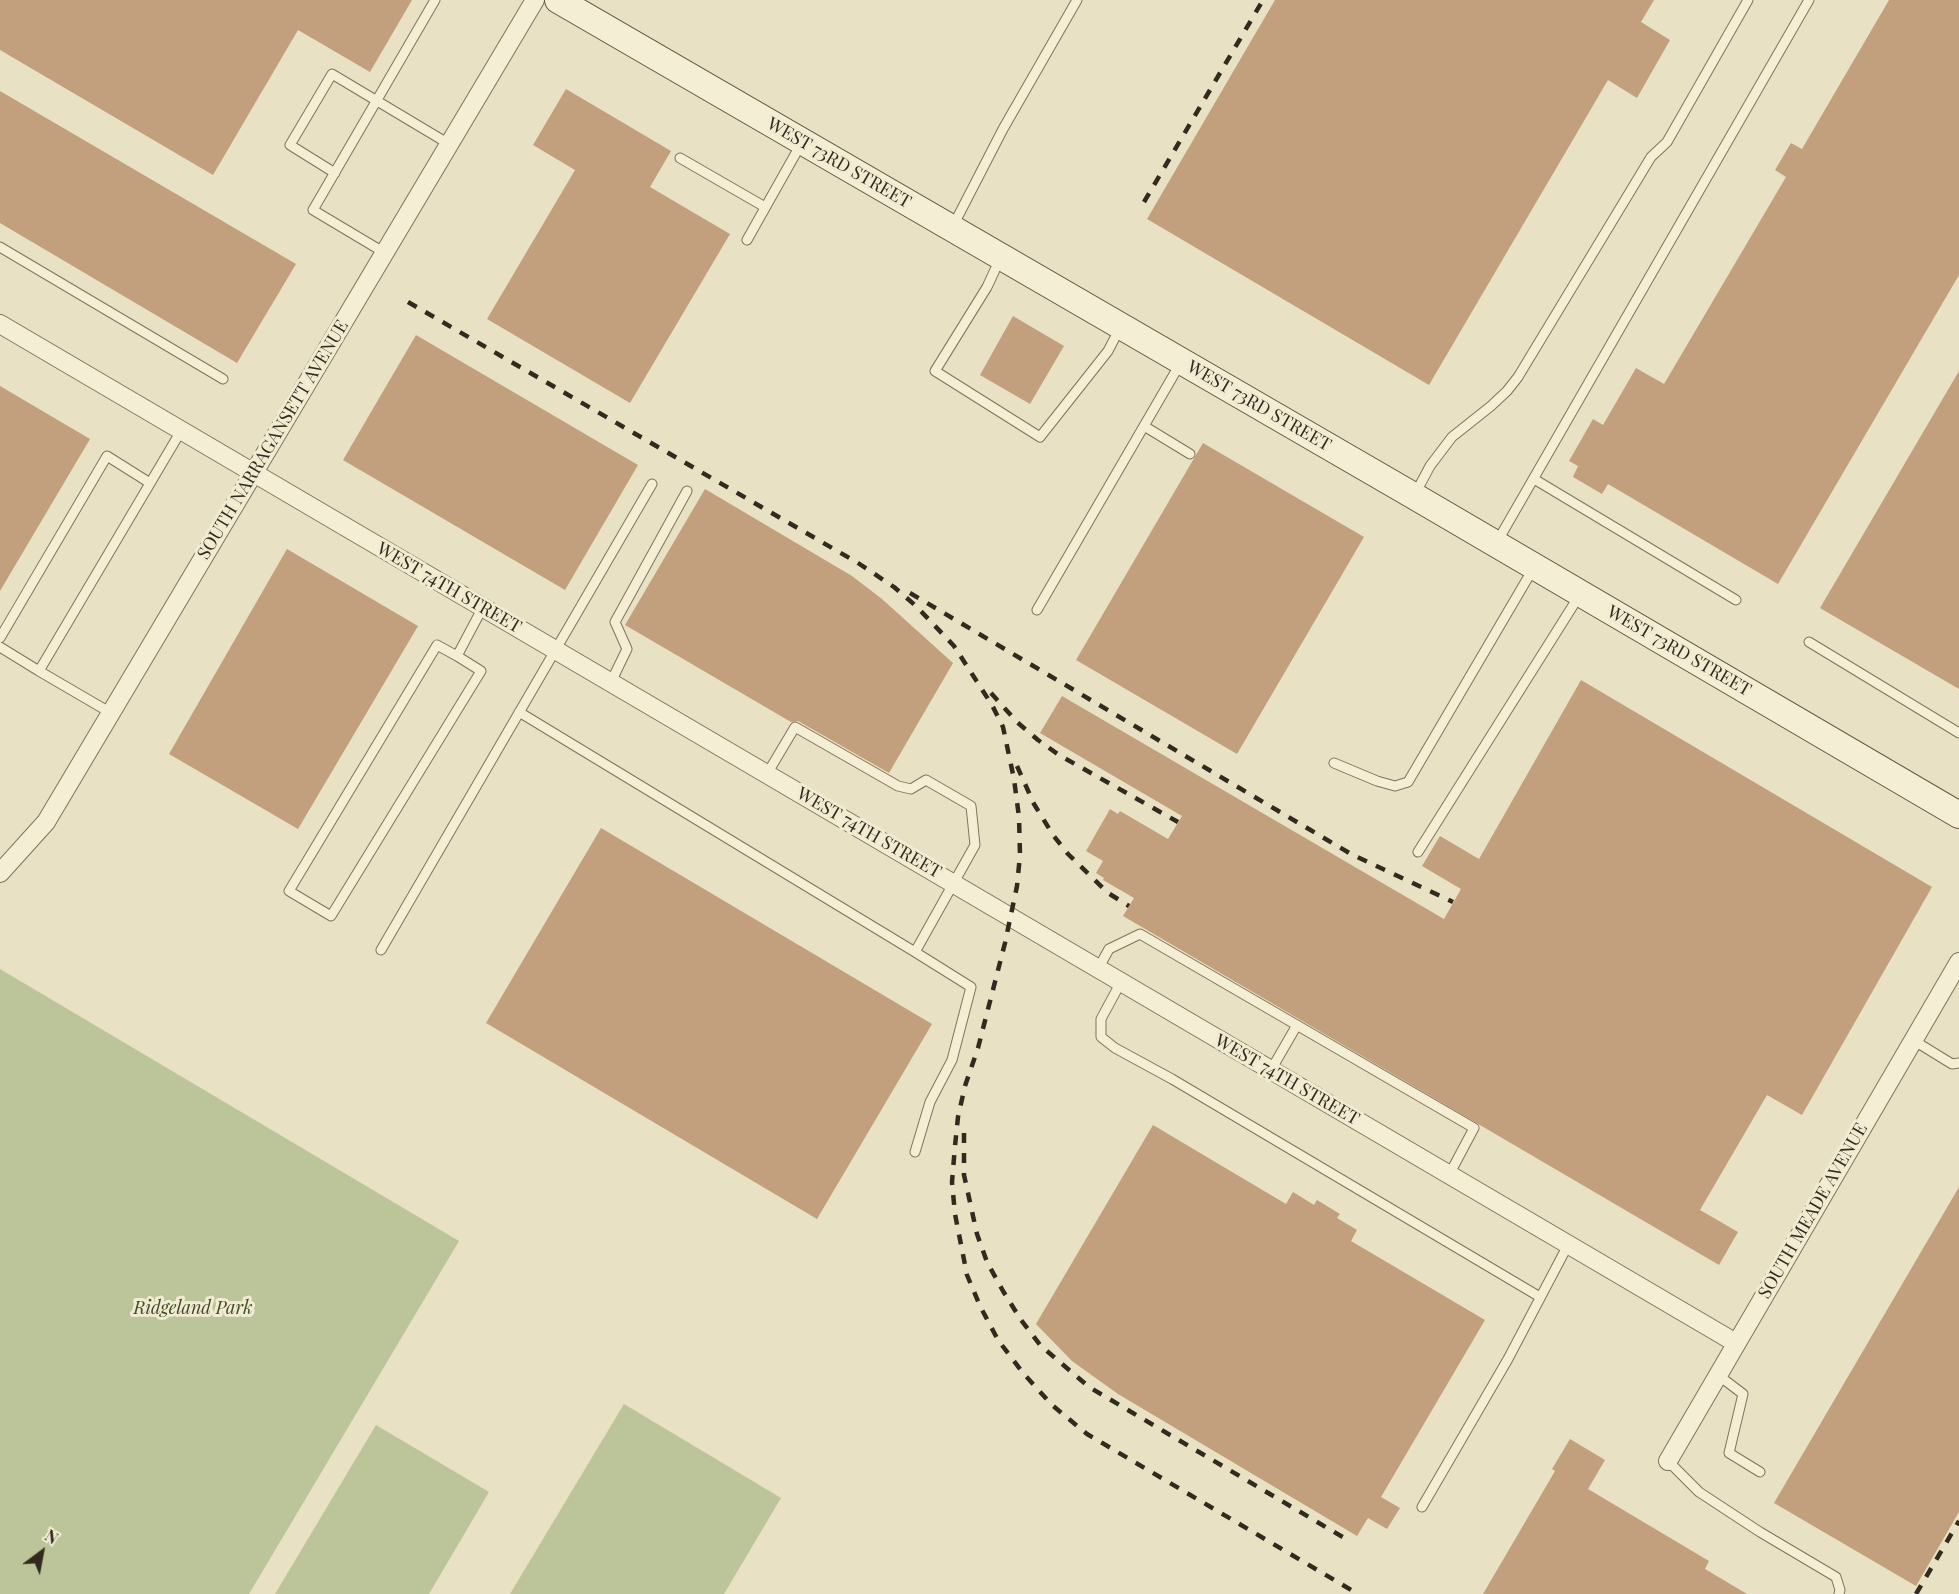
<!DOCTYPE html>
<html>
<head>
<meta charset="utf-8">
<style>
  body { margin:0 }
  #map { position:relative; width:1959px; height:1594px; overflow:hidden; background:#e8e1c3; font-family:"Playfair Display",serif }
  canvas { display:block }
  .north { position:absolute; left:12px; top:1522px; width:60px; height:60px; -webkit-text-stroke:4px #f1ebd2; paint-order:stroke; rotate:32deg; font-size:16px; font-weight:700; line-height:24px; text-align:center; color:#322a1e }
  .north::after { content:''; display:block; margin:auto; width:21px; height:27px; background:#322a1e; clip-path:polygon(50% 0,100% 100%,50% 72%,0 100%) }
</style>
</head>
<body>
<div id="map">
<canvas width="1959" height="1594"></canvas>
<div class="north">N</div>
</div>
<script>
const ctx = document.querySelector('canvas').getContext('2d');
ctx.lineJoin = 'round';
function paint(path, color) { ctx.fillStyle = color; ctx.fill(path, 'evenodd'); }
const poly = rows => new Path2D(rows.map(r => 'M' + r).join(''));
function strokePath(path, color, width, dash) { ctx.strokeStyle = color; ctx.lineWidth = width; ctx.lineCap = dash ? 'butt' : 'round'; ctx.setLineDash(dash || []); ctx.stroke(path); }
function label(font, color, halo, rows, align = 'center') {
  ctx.font = font + ' "Playfair Display",serif'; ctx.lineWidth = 6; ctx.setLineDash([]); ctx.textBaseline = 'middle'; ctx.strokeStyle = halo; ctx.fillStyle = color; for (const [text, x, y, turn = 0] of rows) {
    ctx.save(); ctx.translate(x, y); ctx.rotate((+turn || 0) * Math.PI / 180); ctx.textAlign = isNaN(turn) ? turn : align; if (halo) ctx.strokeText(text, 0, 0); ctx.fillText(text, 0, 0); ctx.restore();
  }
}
const green = poly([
  [0,969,459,1241,249,1594,0,1594],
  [624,1404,781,1498,724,1594,510,1594],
  [376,1425,489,1492,429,1594,275,1594]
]);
const building = poly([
  [0,0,412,0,370,72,298,30,213,175,0,50],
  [1275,0,1654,0,1641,22,1670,40,1637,98,1608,80,1429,385,1147,219],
  [1889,0,1959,0,1959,275,1778,584,1608,484,1602,494,1573,477,1578,466,1569,461,1593,419,1603,425,1636,368,1664,384,1786,177,1775,170,1791,143,1802,149],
  [566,89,671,151,650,187,730,234,630,403,487,319,575,170,533,145],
  [0,91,296,264,237,363,0,223],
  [1013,316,1064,346,1030,404,980,375],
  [416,335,638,465,565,590,343,460],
  [1959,371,1959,689,1820,608],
  [0,386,90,439,0,591],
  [1203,443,1364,537,1237,754,1076,660],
  [705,489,852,576,882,599,953,663,889,773,798,721,791,722,625,625],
  [287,549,418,626,298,829,169,754],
  [1581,680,1932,887,1802,1115,1767,1095,1700,1210,1738,1232,1719,1265,1123,916,1134,898,1103,880,1104,878,1096,873,1103,861,1086,851,1110,809,1118,814,1120,811,1168,839,1182,816,1040,733,1062,696,1444,919,1461,889,1422,866,1440,836,1479,859],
  [601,828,932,1024,817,1219,486,1023],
  [1153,1125,1286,1204,1293,1192,1314,1205,1317,1200,1340,1214,1337,1218,1357,1230,1351,1241,1485,1320,1381,1497,1400,1508,1387,1529,1368,1518,1357,1536,1118,1394,1072,1361,1036,1324],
  [1959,1187,1959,1512,1916,1586,1774,1503],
  [1570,1439,1605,1460,1588,1489,1709,1561,1705,1569,1747,1594,1483,1594,1555,1471,1552,1469]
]);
const lane = poly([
  [680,158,765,207],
  [335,173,290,145,332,74,449,144],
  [953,226,1003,129,1077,0],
  [747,240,801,144],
  [0,247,223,379],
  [385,253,313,210,435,0],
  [1000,259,987,287,935,371,1040,437,1108,351,1120,328],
  [1144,426,1190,454],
  [1534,479,1736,600],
  [1415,494,1430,466,1452,437,1491,406,1507,391,1518,377,1651,157,1667,142,1748,0],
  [1497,542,1809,0],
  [1037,610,1180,364],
  [0,638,107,456,150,483],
  [1809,642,1959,733],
  [0,647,39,671],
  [457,656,437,645,289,891,331,916,481,671,457,656,483,607],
  [611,682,627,649,615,622,687,491],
  [519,712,915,952,975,845,971,806,926,780,911,789,898,786,795,727,767,774],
  [111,713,39,671,181,431],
  [1334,763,1377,781,1395,786,1408,782,1533,569],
  [1418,852,1579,596],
  [381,950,652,484],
  [915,952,971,987,952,1060,930,1102,915,1152],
  [1098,969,1109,949,1140,934,1474,1128,1449,1175],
  [1121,982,1101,1019,1101,1037,1115,1048,1172,1079,1540,1297],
  [1913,1040,1952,1064,1959,1063],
  [1271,1070,1297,1025],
  [1718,1375,1743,1394,1729,1453,1760,1472],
  [1668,1461,1699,1492,1760,1532,1836,1577,1840,1590,1839,1594],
  [1422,1507,1508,1359,1568,1245]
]);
const street = poly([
  [0,324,1736,1343],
  [0,873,46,822,535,0],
  [1668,1461,1959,962]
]);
const secondary = poly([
  [558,0,1414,496,1959,815]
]);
const rail = poly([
  [1144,202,1263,0],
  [408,302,858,563,894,587,916,606,954,646,992,705,1003,727,1014,779,1019,817,1020,855,1017,886,1005,943,978,1048,965,1086,958,1117,955,1146,952,1182,955,1214,967,1275,980,1306,998,1340,1023,1373,1052,1405,1087,1434,1358,1594],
  [910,593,1351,854,1453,902],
  [991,693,1017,722,1038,740,1059,755,1178,822],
  [1017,766,1034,804,1053,835,1068,854,1108,893,1129,906],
  [964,1133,964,1175,977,1234,987,1262,1003,1291,1021,1320,1041,1346,1089,1387,1346,1539],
  [1916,1594,1959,1521]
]);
const streetNames = [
  ["WEST 73RD STREET",839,163,30],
  ["WEST 73RD STREET",1259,406,30],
  ["SOUTH NARRAGANSETT AVENUE",273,440,-59],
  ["WEST 74TH STREET",449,588,30],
  ["WEST 73RD STREET",1679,651,30],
  ["WEST 74TH STREET",869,833,30],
  ["WEST 74TH STREET",1287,1080,30],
  ["SOUTH MEADE AVENUE",1813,1211,-60]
];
const parkNames = [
  ["Ridgeland Park",193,1308]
];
paint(green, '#bcc599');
paint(building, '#c2a07d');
strokePath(lane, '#81735c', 11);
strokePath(street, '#81735c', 20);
strokePath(secondary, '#62543f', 28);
strokePath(lane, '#f4eed5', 9);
strokePath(street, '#f4eed5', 18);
strokePath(secondary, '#f4eed5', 26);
strokePath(rail, '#322a1e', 4.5, [10, 10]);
label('18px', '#322a1e', '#f1ebd2', streetNames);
label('italic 18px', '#404c27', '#f1ebd2', parkNames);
</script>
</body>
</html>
